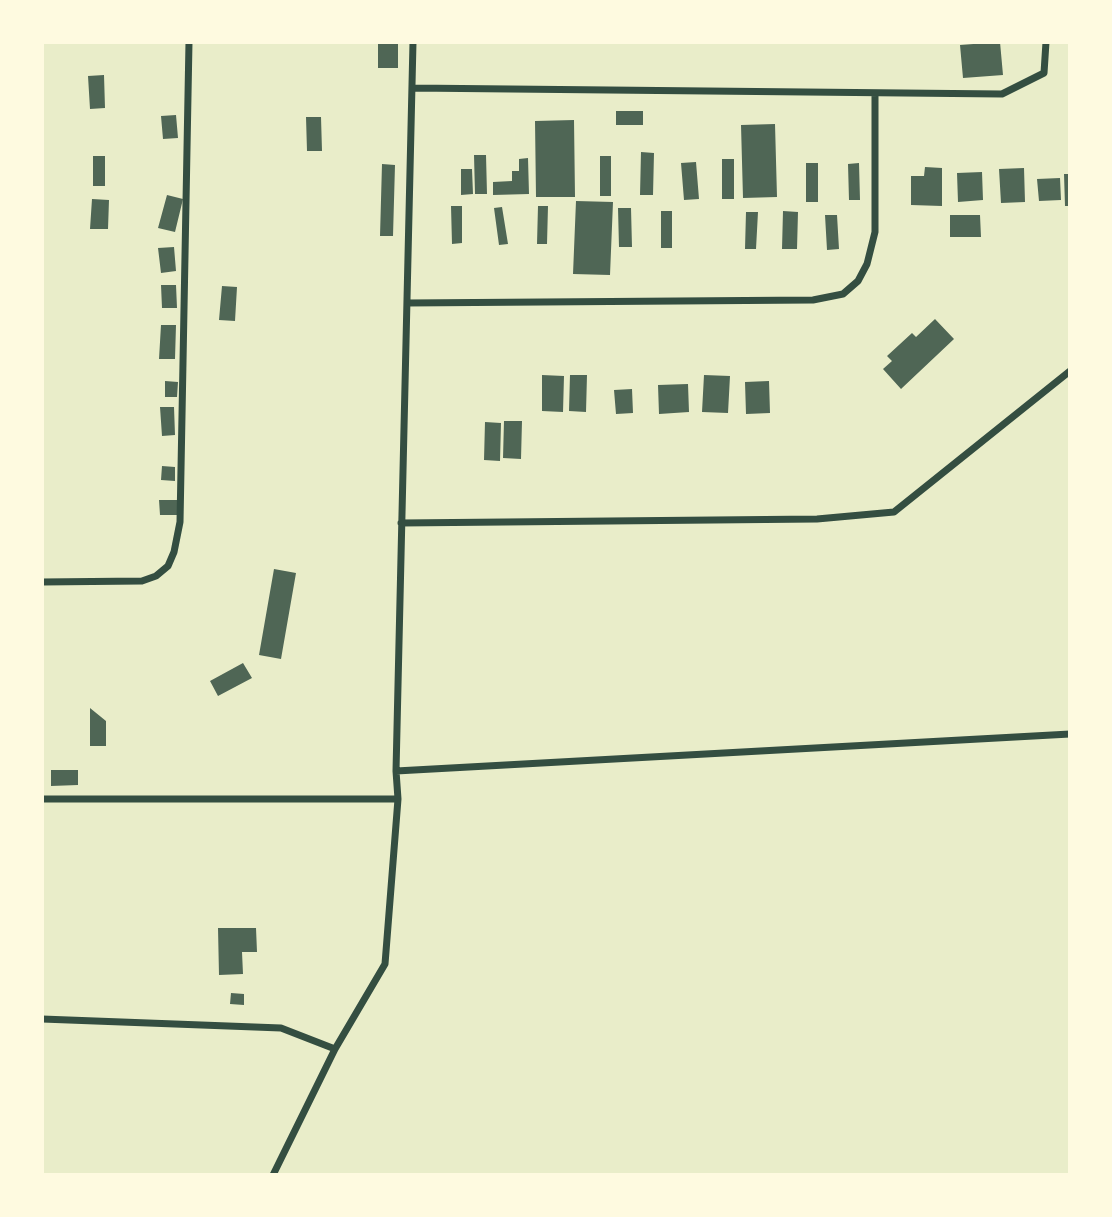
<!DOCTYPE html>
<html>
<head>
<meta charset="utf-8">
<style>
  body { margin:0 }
  #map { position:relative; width:1112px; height:1217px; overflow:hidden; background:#e9edc9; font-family:"Nunito Sans",sans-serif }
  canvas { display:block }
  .frame { position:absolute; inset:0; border:44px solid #fefae0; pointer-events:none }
</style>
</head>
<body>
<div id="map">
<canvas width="1112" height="1217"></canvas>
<div class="frame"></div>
</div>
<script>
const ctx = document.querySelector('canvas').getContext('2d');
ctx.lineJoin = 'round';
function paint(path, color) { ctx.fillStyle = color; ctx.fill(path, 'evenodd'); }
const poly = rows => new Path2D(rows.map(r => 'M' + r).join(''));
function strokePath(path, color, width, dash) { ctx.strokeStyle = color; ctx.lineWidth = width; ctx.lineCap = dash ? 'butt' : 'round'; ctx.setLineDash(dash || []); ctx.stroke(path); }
const building = poly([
  [378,42,398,42,398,68,378,68],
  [1000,42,1003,75,963,78,960,45],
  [104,75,105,108,90,109,88,76],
  [616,111,643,111,643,125,616,125],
  [176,115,178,138,163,139,161,116],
  [306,117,321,117,322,151,307,151],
  [574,120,575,197,536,197,535,121],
  [775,124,777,197,743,198,741,125],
  [641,152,654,153,653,195,640,195],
  [474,155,486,155,487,194,475,194],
  [93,156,105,156,105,186,93,186],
  [600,156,611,156,611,196,600,196],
  [528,158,529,194,493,195,493,182,512,181,512,171,519,171,519,159],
  [722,159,734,159,734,199,722,199],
  [696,162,699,199,684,200,681,163],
  [806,163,818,163,818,202,806,202],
  [859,163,860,200,849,200,848,164],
  [382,164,395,165,393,236,380,236],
  [925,167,942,168,942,206,911,205,911,176,924,176],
  [1024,168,1025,202,1001,203,999,169],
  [461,169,472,169,473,194,461,195],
  [982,172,983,200,958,202,957,173],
  [1064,174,1070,174,1070,206,1065,206],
  [1060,178,1061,200,1039,201,1037,179],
  [167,195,183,199,175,232,158,228],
  [92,199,109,200,108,229,90,229],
  [576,201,613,202,610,275,573,274],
  [451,206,462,206,462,243,452,244],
  [538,206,548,206,547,244,537,244],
  [502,207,508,244,499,245,494,208],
  [618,208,631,208,632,247,619,247],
  [661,211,672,211,672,248,661,248],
  [783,211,798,212,797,249,782,249],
  [746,212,758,212,756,249,745,249],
  [825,215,837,215,839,249,827,250],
  [950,215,980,215,981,237,950,237],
  [174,247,176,271,161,273,158,248],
  [161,285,176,285,177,308,162,308],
  [222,286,237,287,235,321,219,320],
  [935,319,954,339,901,389,883,369,892,361,887,356,912,333,916,337],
  [161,325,176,325,175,359,159,359],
  [542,375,564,376,563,412,542,411],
  [570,375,587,375,586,412,569,411],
  [704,375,730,376,728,413,702,412],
  [165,381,178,382,177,397,165,397],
  [769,381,770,413,746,414,745,382],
  [688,384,689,412,659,414,658,385],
  [632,389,633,413,616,414,614,390],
  [160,407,174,407,175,435,162,436],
  [504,421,522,421,521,459,503,458],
  [485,422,501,423,500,461,484,460],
  [162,466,175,467,175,481,161,480],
  [159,500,177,500,177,515,160,515],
  [274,569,296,573,281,659,259,655],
  [243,663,252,678,218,696,210,681],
  [90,708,106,721,106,746,90,746],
  [51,770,78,770,78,785,51,786],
  [218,928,256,928,257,952,242,952,243,974,219,975],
  [231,993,244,994,244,1005,230,1004]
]);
const minor = poly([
  [412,88,1002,94,1044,73,1046,42],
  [407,303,813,300,843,294,858,281,867,264,875,232,875,93],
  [401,523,817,519,894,512,1070,371],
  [42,582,142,581,156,576,168,566,174,552,180,522,189,42],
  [396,771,1070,734],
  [42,799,398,799],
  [42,1019,281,1028,335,1049],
  [273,1175,335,1049,385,964,398,799,396,771,413,42]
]);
paint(building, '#4f6655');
strokePath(minor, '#344e41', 7);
</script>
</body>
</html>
